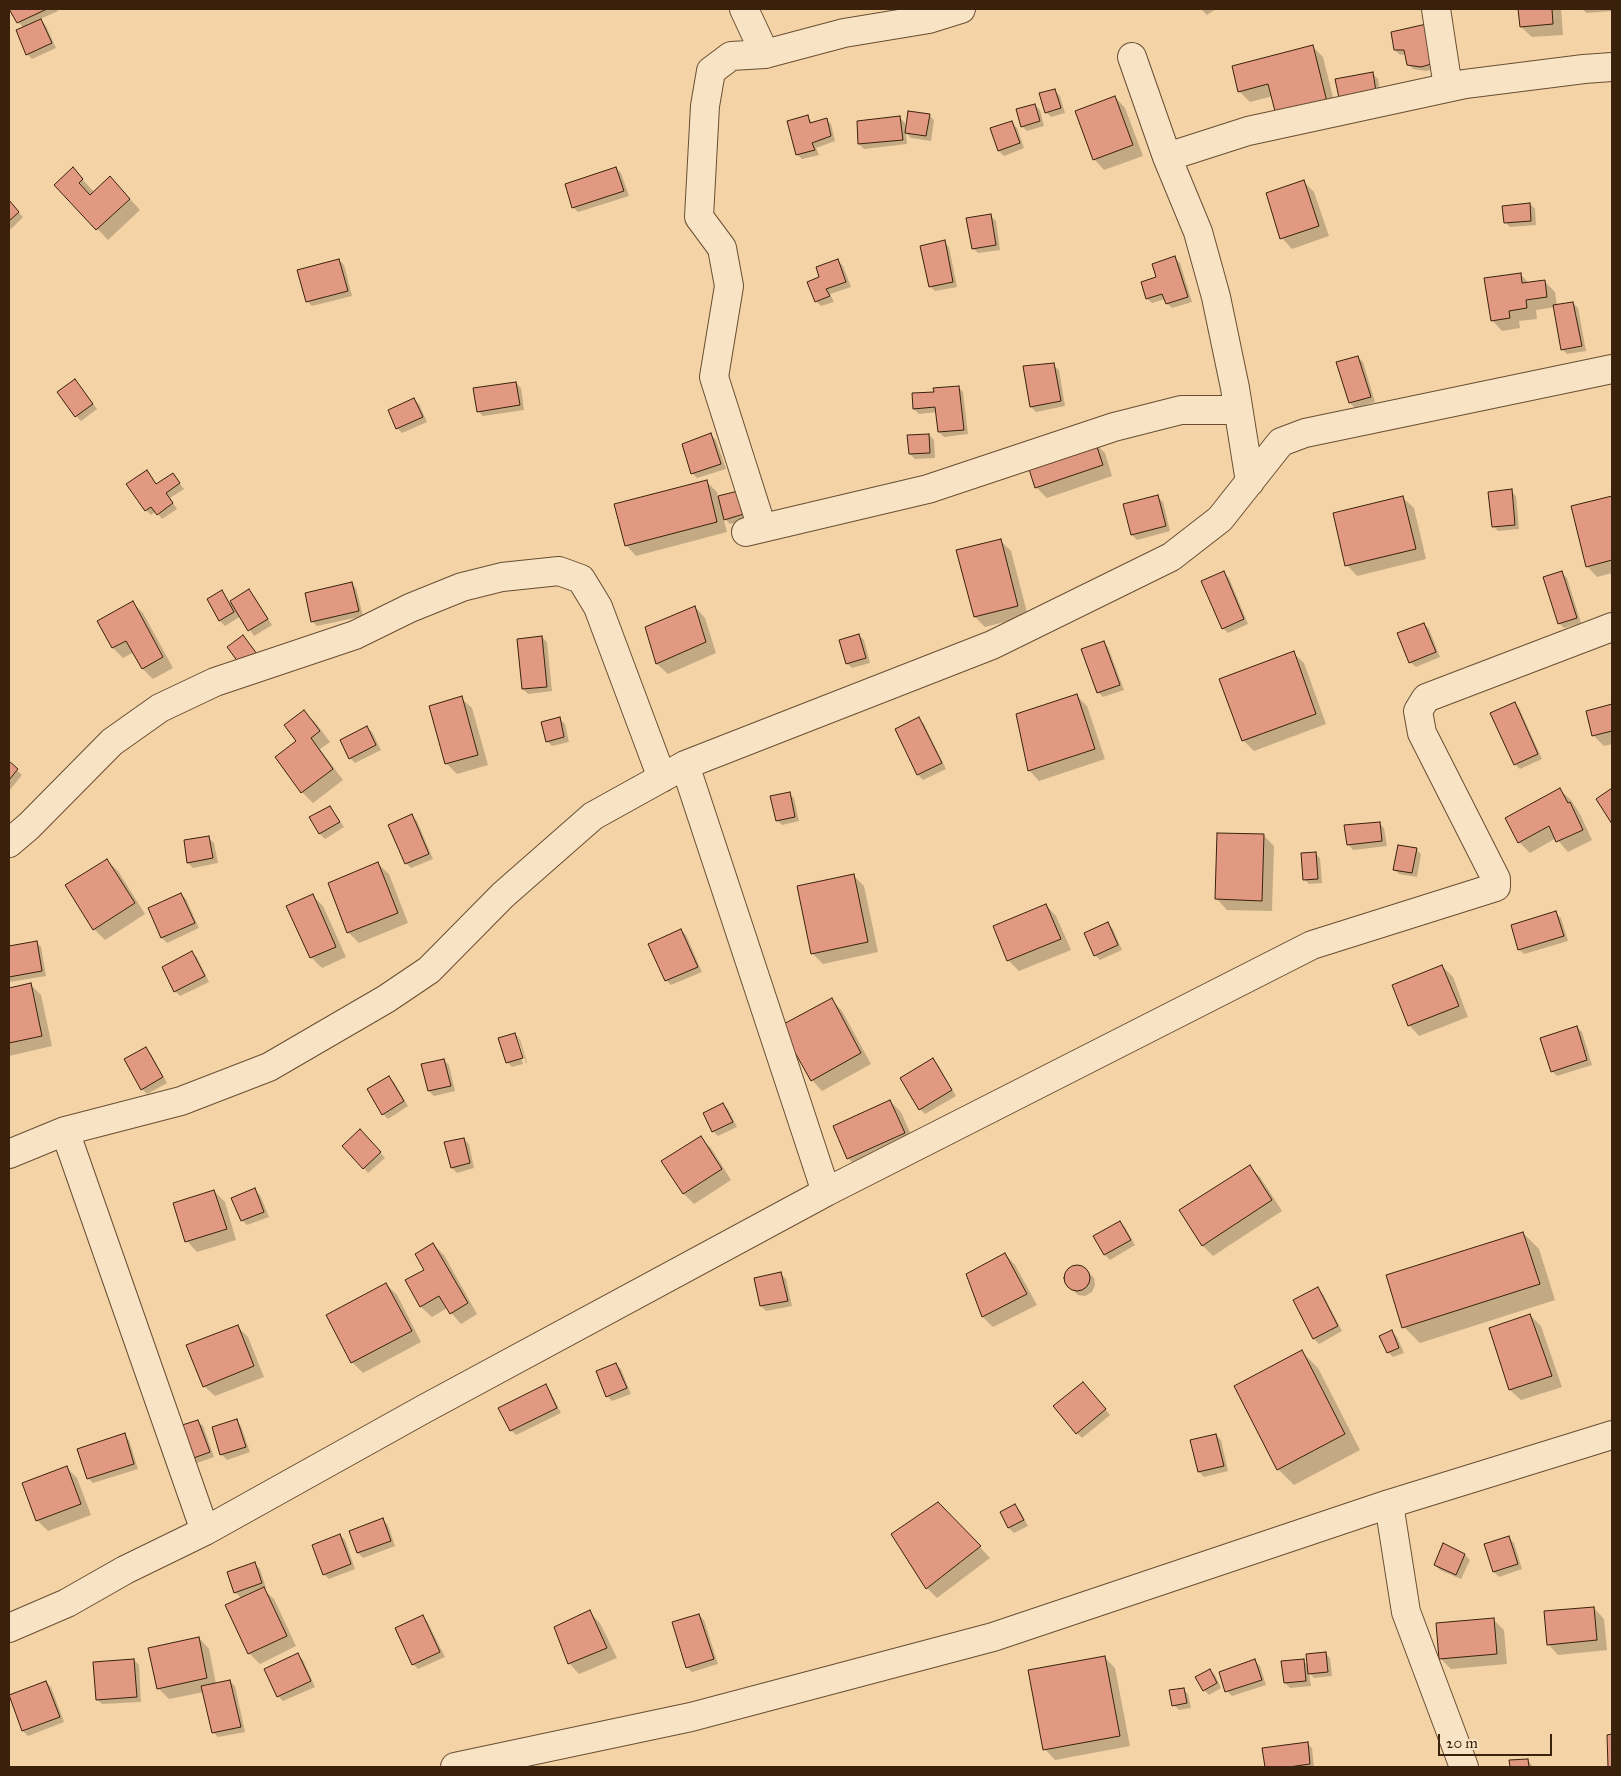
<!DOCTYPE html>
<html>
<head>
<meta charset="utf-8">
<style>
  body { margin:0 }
  #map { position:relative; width:1621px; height:1776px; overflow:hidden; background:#f4d4a6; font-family:"IM FELL Great Primer",serif }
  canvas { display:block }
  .frame { position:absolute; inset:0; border:10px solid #3a210b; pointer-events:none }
  .scale { position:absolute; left:1438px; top:1734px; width:114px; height:22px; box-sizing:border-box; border:2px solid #3a210b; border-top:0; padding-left:6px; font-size:15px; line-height:18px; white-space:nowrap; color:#3a210b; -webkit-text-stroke:4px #f8e3c5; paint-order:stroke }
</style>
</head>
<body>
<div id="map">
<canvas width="1621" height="1776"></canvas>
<div class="frame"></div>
<div class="scale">20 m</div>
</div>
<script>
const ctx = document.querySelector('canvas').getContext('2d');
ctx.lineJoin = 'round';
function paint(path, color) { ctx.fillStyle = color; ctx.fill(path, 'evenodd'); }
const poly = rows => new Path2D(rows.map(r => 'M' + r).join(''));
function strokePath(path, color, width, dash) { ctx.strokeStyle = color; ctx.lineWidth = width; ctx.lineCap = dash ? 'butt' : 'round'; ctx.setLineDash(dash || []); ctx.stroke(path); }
const shadow = poly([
  [10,9,57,9,58,11,40,19,46,26,56,48,32,59,27,54,24,28,18,22],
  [1201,9,1216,9,1207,15],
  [1520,9,1561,9,1563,35,1532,37,1521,27],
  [1582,9,1612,9,1612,11,1587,13],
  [1392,33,1443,66,1426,71,1413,69,1408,64,1406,54,1400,55,1395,50],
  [1312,46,1323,57,1339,121,1273,96,1250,102,1239,91],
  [1373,74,1378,79,1381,97,1345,103],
  [1055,91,1060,96,1065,113,1051,117,1046,112],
  [1115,97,1125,108,1143,156,1104,170,1094,159],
  [1035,105,1040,110,1044,126,1027,131,1022,126],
  [929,115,934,120,931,141,911,138,906,133,907,144,864,149,859,144,858,122,900,118,905,123,906,130],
  [807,116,813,124,826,119,831,124,835,141,816,148,819,155,802,159,797,154],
  [1012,123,1017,128,1024,148,1004,156,999,151,992,129],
  [616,168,621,173,629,196,578,212,573,207],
  [73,169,94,192,120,188,140,210,108,240,56,185],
  [1304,182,1314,192,1329,236,1292,249,1282,238],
  [9,202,23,217,11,229,9,227],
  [1530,204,1535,209,1536,225,1510,227,1505,222],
  [991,216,996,221,1000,250,978,253,973,248],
  [944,242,949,247,957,287,935,291,930,286],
  [1175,258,1180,263,1192,302,1172,308,1167,303,1165,299,1152,303,1147,298],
  [339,260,344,265,352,296,312,306,307,301],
  [838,261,843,266,851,287,830,294,834,302,821,306,816,301,821,277],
  [1521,275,1529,283,1544,281,1555,292,1557,306,1573,303,1578,308,1586,351,1567,354,1562,349,1555,307,1536,310,1537,319,1519,321,1520,328,1502,331,1492,320],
  [1358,357,1363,362,1375,402,1355,408,1350,403],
  [1053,365,1059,370,1065,406,1036,412,1031,407],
  [516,383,521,388,524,410,483,416,478,411],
  [80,386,97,409,81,421,76,416],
  [958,387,963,392,968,434,944,437,939,432,937,412,919,414,914,409,936,393],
  [414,399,419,404,427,422,402,433,397,428],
  [711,435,716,440,726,469,697,478,692,473],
  [929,435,934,440,935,458,915,459,910,454],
  [1094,442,1105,453,1112,476,1047,498,1036,487],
  [151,477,157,485,177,480,184,489,170,498,177,509,162,519,156,511,151,515,146,510],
  [707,482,717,492,718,497,737,492,748,519,730,524,723,517,727,532,636,556,626,545],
  [1511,491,1516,496,1519,529,1498,531,1493,526],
  [1158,497,1163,502,1170,531,1137,540,1132,535,1124,505],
  [1403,498,1414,508,1426,559,1357,576,1347,565],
  [1612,498,1612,573,1597,577,1587,566,1573,507],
  [1000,540,1011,551,1028,616,985,627,975,617],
  [1224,573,1229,578,1248,624,1228,633,1223,628],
  [1562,573,1567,578,1581,623,1564,628,1559,623],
  [351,583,356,588,363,616,317,626,312,621],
  [249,591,254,596,272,625,254,636,241,616,225,626,220,621,208,600,221,592,230,603],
  [133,603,143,613,173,668,153,679,143,669,134,652,123,658,113,648,98,621],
  [695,607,705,618,716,653,668,674,657,664,646,627],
  [1424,624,1429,629,1440,657,1416,667,1410,662,1399,634],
  [859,635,864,640,870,663,852,668,847,663],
  [542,637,547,642,552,691,528,694,523,689],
  [1103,642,1108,647,1124,690,1103,697,1098,692],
  [1293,653,1304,663,1326,724,1254,751,1243,740],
  [1077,696,1087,706,1105,759,1039,781,1029,770],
  [461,698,472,708,488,765,457,774,446,763],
  [1514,703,1519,708,1542,759,1520,769,1515,764],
  [1612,705,1612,744,1604,746,1594,736,1587,712],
  [304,712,315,722,330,742,320,749,343,780,313,803,302,792,277,758,298,741],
  [560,719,565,724,569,742,552,746,547,741],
  [919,719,924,724,946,769,923,780,918,775,896,730],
  [367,727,372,732,381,750,355,763,350,758],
  [9,763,22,775,9,791],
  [1560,790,1571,800,1580,814,1592,840,1568,852,1556,838,1530,853,1519,842],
  [789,793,794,798,799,821,782,825,777,820],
  [330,807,344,827,325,839,320,834,311,818],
  [412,816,417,821,433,859,411,868,406,863],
  [1379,823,1384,828,1387,846,1353,850,1348,844],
  [1263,835,1274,846,1272,911,1227,910,1217,899],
  [209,838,214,843,218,863,193,868,188,863],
  [1416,849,1421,854,1417,877,1399,874,1394,869],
  [1315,853,1320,858,1322,883,1309,884,1304,879],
  [107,861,118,871,145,914,105,940,94,929],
  [378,864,389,874,408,923,359,943,349,933,329,884],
  [853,875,864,886,878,952,823,964,812,953],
  [181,894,186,899,199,928,167,943,162,938,149,908],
  [312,895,323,906,346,957,322,968,311,957],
  [1046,905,1056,916,1071,950,1019,971,1008,960],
  [1556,913,1561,918,1568,941,1524,954,1519,949],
  [1108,924,1113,929,1122,950,1100,960,1095,955],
  [681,930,686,935,702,972,671,985,666,980],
  [36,942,41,947,46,976,9,982,9,947],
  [192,953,197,957,209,982,180,996,175,991],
  [1442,966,1453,977,1468,1017,1419,1036,1409,1025],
  [30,984,41,995,52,1046,9,1056,9,989],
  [832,1000,842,1011,871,1064,822,1091,812,1080],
  [1577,1027,1582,1032,1592,1065,1557,1076,1552,1071],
  [515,1034,520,1039,527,1063,526,1063,518,1038,516,1038,523,1064,512,1067,507,1062],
  [146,1049,151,1054,167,1083,147,1094,142,1089],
  [444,1060,449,1065,455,1091,434,1096,429,1091,423,1065],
  [933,1060,938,1065,956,1096,925,1114,920,1109],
  [389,1077,394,1082,408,1106,388,1119,383,1114,368,1090],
  [890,1101,901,1112,915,1144,859,1169,848,1158],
  [723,1104,728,1109,737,1127,718,1136,713,1131,704,1113],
  [365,1135,385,1158,368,1173,364,1168],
  [700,1138,711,1148,731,1180,694,1204,684,1194,663,1161],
  [464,1139,469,1144,474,1168,457,1173,452,1168],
  [1249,1166,1260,1177,1282,1211,1213,1256,1203,1246,1180,1211],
  [255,1190,260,1195,269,1217,247,1225,242,1220],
  [214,1191,225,1202,236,1240,197,1252,187,1241],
  [1120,1222,1125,1227,1135,1245,1110,1260,1105,1255,1095,1237],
  [1523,1233,1539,1249,1555,1300,1420,1343,1404,1327],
  [433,1244,444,1255,477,1314,461,1324,447,1308,432,1317,421,1307,407,1281,426,1270],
  [1005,1254,1015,1265,1037,1305,993,1327,983,1317],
  [1075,1266,1083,1267,1094,1278,1095,1285,1092,1292,1085,1296,1078,1295,1067,1284,1066,1277,1069,1270],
  [781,1274,786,1279,792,1306,766,1311,761,1306],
  [386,1284,397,1295,421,1342,363,1373,352,1362],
  [1318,1289,1323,1294,1342,1331,1319,1344,1314,1339,1295,1301],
  [1530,1315,1541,1326,1562,1387,1521,1400,1510,1390,1490,1329],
  [237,1326,248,1337,264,1377,215,1396,204,1386],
  [1392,1332,1397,1337,1404,1353,1393,1357,1388,1352],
  [1302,1352,1318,1368,1360,1450,1294,1485,1278,1469],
  [616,1364,621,1369,631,1394,612,1401,607,1396],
  [545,1386,550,1391,561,1413,516,1435,511,1430],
  [1088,1388,1110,1415,1082,1438,1077,1433],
  [198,1421,203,1426,214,1457,197,1463,192,1458],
  [236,1421,241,1426,250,1452,227,1460,222,1455,213,1428],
  [124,1435,129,1440,138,1469,93,1483,88,1478],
  [1216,1435,1221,1440,1228,1471,1204,1477,1199,1472],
  [66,1467,77,1478,91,1515,48,1531,38,1521,24,1484],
  [1015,1506,1020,1511,1028,1526,1014,1533,1009,1528,1001,1513],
  [949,1514,990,1558,937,1598,927,1588],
  [383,1520,388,1525,395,1546,363,1558,358,1553,351,1532],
  [340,1535,345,1540,355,1569,329,1579,324,1574],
  [1509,1538,1514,1543,1522,1569,1499,1577,1494,1572,1486,1545],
  [1444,1545,1465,1555,1470,1560,1461,1579,1440,1570,1435,1565],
  [255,1564,260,1569,266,1588,263,1589,274,1599,296,1646,260,1664,249,1653,242,1599,235,1592],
  [1594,1608,1604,1619,1607,1650,1558,1655,1548,1644],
  [589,1612,600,1623,617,1658,579,1674,569,1663],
  [699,1615,704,1620,718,1664,692,1672,687,1667],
  [422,1616,427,1621,445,1657,418,1669,413,1664],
  [1493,1619,1504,1630,1507,1664,1451,1669,1441,1659],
  [199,1638,209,1649,216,1684,230,1681,235,1686,245,1732,218,1737,213,1732,204,1692,169,1699,158,1688],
  [1325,1653,1330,1658,1332,1676,1314,1678,1309,1673,1311,1686,1290,1688,1285,1683,1303,1660,1308,1666],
  [298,1655,303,1660,315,1687,283,1701,278,1696],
  [1104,1657,1115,1668,1130,1746,1055,1760,1045,1749],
  [134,1660,139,1665,141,1702,102,1704,97,1699],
  [1255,1661,1260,1666,1266,1685,1232,1696,1227,1691],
  [1210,1670,1215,1675,1221,1688,1209,1695,1204,1690],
  [46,1682,51,1687,64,1722,28,1736,23,1731,9,1696],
  [1183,1689,1188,1694,1191,1708,1179,1710,1174,1705],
  [1307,1743,1312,1748,1314,1767,1318,1767,1266,1767,1264,1749],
  [1528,1760,1533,1767,1511,1767,1511,1761]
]);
const building = poly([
  [9,9,47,9,17,23,9,9],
  [1518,9,1552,9,1553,24,1520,27,1518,9],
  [41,19,52,43,26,55,16,30,41,19],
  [1431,23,1438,62,1421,67,1407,65,1404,50,1394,50,1391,32,1431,23],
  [1313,45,1329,110,1278,123,1268,84,1238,92,1232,66,1313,45],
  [1373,72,1376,92,1339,98,1335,79,1373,72],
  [1055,89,1061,108,1045,113,1039,93,1055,89],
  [1115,96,1133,145,1093,160,1075,111,1115,96],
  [1035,104,1040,121,1021,127,1016,109,1035,104],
  [908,111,930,114,926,136,905,133,908,111],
  [808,115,810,123,827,118,831,136,812,143,815,150,796,155,787,121,808,115],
  [900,116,903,140,858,144,857,121,900,116],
  [1012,121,1020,143,998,151,990,128,1012,121],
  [73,167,83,179,79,183,90,195,110,176,130,199,96,230,54,185,73,167],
  [616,167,624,191,572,208,565,184,616,167],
  [1304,180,1319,226,1280,239,1266,193,1304,180],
  [9,200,19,212,9,221,9,200],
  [1530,203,1531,221,1504,223,1502,206,1530,203],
  [991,214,996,245,972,249,966,218,991,214],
  [945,240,953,282,929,287,920,246,945,240],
  [1175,256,1188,297,1166,304,1162,294,1146,299,1141,282,1156,277,1152,264,1175,256],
  [339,259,348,291,306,302,297,270,339,259],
  [838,259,846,282,826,289,830,296,815,302,807,282,819,277,816,267,838,259],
  [1521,273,1522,283,1545,280,1547,297,1526,300,1527,308,1509,311,1510,318,1491,321,1484,278,1521,273],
  [1573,302,1582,346,1561,350,1553,305,1573,302],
  [1358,356,1371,397,1349,403,1336,362,1358,356],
  [1054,363,1061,401,1030,407,1023,366,1054,363],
  [75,379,93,404,75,417,57,392,75,379],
  [516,382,520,405,477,412,473,388,516,382],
  [959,386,964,430,938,432,935,407,913,409,912,393,934,392,933,388,959,386],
  [414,398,423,417,396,429,388,410,414,398],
  [711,433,721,464,691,474,682,444,711,433],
  [929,434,930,453,909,454,907,435,929,434],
  [1095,441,1103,465,1035,488,1027,463,1095,441],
  [147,470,156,484,173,473,180,483,166,493,173,503,157,515,151,507,145,511,126,484,147,470],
  [707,480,717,522,625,546,614,504,707,480],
  [1512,489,1515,525,1492,527,1488,492,1512,489],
  [738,491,744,514,724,520,718,496,738,491],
  [1158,495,1166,526,1131,535,1123,504,1158,495],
  [1403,496,1416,549,1345,566,1333,513,1403,496],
  [1612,496,1612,560,1586,567,1571,506,1612,496],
  [1001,539,1018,606,974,617,956,550,1001,539],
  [1224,571,1244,619,1222,629,1201,581,1224,571],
  [1562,571,1577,618,1558,624,1543,577,1562,571],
  [352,582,359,611,311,622,305,593,352,582],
  [249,589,268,619,248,631,230,601,249,589],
  [222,590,234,612,219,621,207,599,222,590],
  [133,601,163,657,142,669,126,641,112,648,97,621,133,601],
  [695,606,706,642,656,664,645,627,695,606],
  [1424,623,1436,652,1409,663,1397,633,1424,623],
  [859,634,866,658,846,664,839,640,859,634],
  [243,635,257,654,241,666,227,647,243,635],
  [542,636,547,687,522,689,517,639,542,636],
  [1104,641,1120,685,1097,693,1081,649,1104,641],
  [1294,651,1316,714,1242,741,1219,679,1294,651],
  [1077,694,1095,749,1028,771,1016,714,1077,694],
  [462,696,478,755,445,764,429,706,462,696],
  [1515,702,1538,754,1514,765,1490,713,1515,702],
  [1612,704,1612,731,1592,736,1586,711,1612,704],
  [304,710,320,731,311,738,333,769,301,793,275,757,296,741,284,725,304,710],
  [560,717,564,737,546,742,541,722,560,717],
  [919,717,942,763,917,775,895,729,919,717],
  [367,726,376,745,349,759,340,740,367,726],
  [9,761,18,769,9,780,9,761],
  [1560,788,1568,803,1570,802,1583,830,1556,842,1549,826,1518,843,1505,818,1560,788],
  [1612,788,1612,824,1596,799,1612,788],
  [790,792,795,817,776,821,770,796,790,792],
  [330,806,340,822,319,834,309,817,330,806],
  [412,814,429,854,405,864,388,825,412,814],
  [1380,822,1382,841,1347,845,1344,825,1380,822],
  [1217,833,1264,834,1262,901,1215,899,1217,833],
  [209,836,213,858,187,863,184,840,209,836],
  [1398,845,1417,848,1412,873,1393,870,1398,845],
  [1316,852,1318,879,1303,880,1301,853,1316,852],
  [107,859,135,903,93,930,65,885,107,859],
  [378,862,398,913,347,933,328,883,378,862],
  [854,874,868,942,811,954,797,886,854,874],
  [181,893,195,923,161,938,148,908,181,893],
  [313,894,336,947,310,958,286,906,313,894],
  [1046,904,1061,939,1007,961,993,926,1046,904],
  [1556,911,1564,936,1518,950,1511,925,1556,911],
  [1108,922,1118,945,1094,956,1084,933,1108,922],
  [681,929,698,967,665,981,648,944,681,929],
  [37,941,42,971,9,977,9,946,37,941],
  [192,951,205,976,174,992,162,967,192,951],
  [1442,965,1459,1006,1408,1026,1392,985,1442,965],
  [31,983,42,1036,9,1043,9,988,31,983],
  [832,998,861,1053,811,1081,780,1026,832,998],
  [1577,1026,1587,1060,1551,1072,1540,1038,1577,1026],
  [515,1033,523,1058,506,1063,498,1038,515,1033],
  [146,1047,163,1077,141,1090,124,1059,146,1047],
  [933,1058,952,1090,919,1110,900,1078,933,1058],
  [444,1059,451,1086,428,1091,421,1064,444,1059],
  [389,1076,404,1101,382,1115,367,1089,389,1076],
  [890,1100,905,1133,847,1159,833,1126,890,1100],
  [723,1103,733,1122,712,1132,703,1113,723,1103],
  [360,1129,381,1152,363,1169,342,1146,360,1129],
  [701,1136,722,1169,683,1194,661,1161,701,1136],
  [464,1138,470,1163,451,1168,444,1142,464,1138],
  [1250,1165,1272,1200,1202,1246,1179,1210,1250,1165],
  [255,1188,264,1212,241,1221,231,1198,255,1188],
  [214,1190,227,1229,185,1242,173,1203,214,1190],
  [1120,1221,1131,1240,1104,1255,1093,1236,1120,1221],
  [1523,1232,1540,1284,1402,1328,1386,1275,1523,1232],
  [433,1243,468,1303,450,1314,439,1296,420,1307,405,1280,424,1270,415,1254,433,1243],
  [1005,1253,1027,1294,982,1317,966,1274,1005,1253],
  '1064 1278a13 13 0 1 1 26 0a13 13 0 1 1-26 0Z',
  [781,1272,788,1301,760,1306,754,1278,781,1272],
  [386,1283,412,1331,351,1363,326,1315,386,1283],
  [1318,1287,1338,1326,1313,1339,1293,1300,1318,1287],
  [1530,1314,1552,1376,1509,1390,1489,1328,1530,1314],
  [238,1325,254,1366,203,1387,186,1345,238,1325],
  [1392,1330,1399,1348,1387,1353,1379,1336,1392,1330],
  [1302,1350,1345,1434,1277,1470,1234,1386,1302,1350],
  [616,1363,627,1388,606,1397,596,1371,616,1363],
  [1083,1382,1106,1409,1076,1434,1053,1406,1083,1382],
  [546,1384,557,1408,510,1431,498,1408,546,1384],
  [237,1419,246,1447,220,1455,212,1427,237,1419],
  [198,1420,210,1452,191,1459,179,1426,198,1420],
  [125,1433,134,1464,87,1479,77,1449,125,1433],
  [1216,1434,1224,1466,1198,1472,1190,1440,1216,1434],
  [67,1466,81,1504,36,1521,22,1483,67,1466],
  [938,1502,981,1546,926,1589,891,1534,938,1502],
  [1015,1504,1024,1520,1008,1528,1000,1512,1015,1504],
  [383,1518,391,1541,357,1553,349,1531,383,1518],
  [340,1534,351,1564,323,1575,312,1545,340,1534],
  [1509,1536,1518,1564,1493,1572,1484,1544,1509,1536],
  [1443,1543,1465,1554,1456,1575,1434,1565,1443,1543],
  [255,1562,262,1583,234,1593,227,1572,255,1562],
  [264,1587,287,1636,248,1654,225,1605,264,1587],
  [1594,1607,1597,1640,1547,1645,1544,1611,1594,1607],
  [590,1610,607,1648,568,1664,554,1627,590,1610],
  [699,1614,714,1659,686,1668,672,1622,699,1614],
  [423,1615,440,1652,412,1665,395,1628,423,1615],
  [1494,1618,1497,1654,1439,1659,1436,1623,1494,1618],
  [199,1637,207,1678,157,1689,148,1648,199,1637],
  [1326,1652,1328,1672,1308,1674,1306,1654,1326,1652],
  [298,1653,311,1681,277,1697,264,1669,298,1653],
  [1105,1656,1120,1736,1043,1750,1028,1670,1105,1656],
  [134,1659,137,1697,96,1700,93,1662,134,1659],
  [1255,1659,1262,1680,1225,1692,1219,1672,1255,1659],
  [1304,1659,1306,1681,1284,1683,1281,1661,1304,1659],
  [1210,1669,1217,1683,1203,1691,1195,1677,1210,1669],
  [230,1680,241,1727,212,1733,201,1686,230,1680],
  [46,1681,60,1717,22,1731,9,1695,46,1681],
  [1184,1688,1187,1703,1172,1706,1169,1690,1184,1688],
  [1612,1734,1612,1767,1608,1767,1607,1735,1612,1734],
  [1308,1742,1310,1764,1289,1767,1265,1767,1262,1748,1308,1742],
  [1528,1759,1529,1767,1510,1767,1509,1760,1528,1759]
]);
const street = poly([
  [744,9,765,54,731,56,711,71,705,106,699,217,722,248,729,286,714,377,762,528],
  [1436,9,1448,87],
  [765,54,844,33,929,19,961,9],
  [1132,57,1167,157],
  [1250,482,1235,388,1216,297,1198,232,1167,157,1248,131,1465,84,1584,69,1612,67],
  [746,532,928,489,1114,427,1181,410,1238,410],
  [685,765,826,1192],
  [9,843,29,826,112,742,160,708,215,682,355,635,410,608,462,587,502,577,559,571,581,579,598,607,662,778],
  [65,1131,205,1531],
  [9,1154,65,1131,181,1101,269,1067,386,999,429,970,503,895,593,816,685,765,992,645,1171,557,1220,519,1281,442,1305,433,1612,369],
  [1389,1504,1406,1612,1464,1767],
  [9,1628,67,1603,125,1570,205,1531,424,1409,826,1192,1312,945,1496,887,1496,879,1422,733,1418,711,1426,698,1612,627],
  [455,1767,691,1717,993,1637,1389,1504,1612,1435]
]);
paint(shadow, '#0003');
paint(building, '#e19982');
strokePath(building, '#3a210b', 1);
strokePath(street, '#684e32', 30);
strokePath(street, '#f8e3c5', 28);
</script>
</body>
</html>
